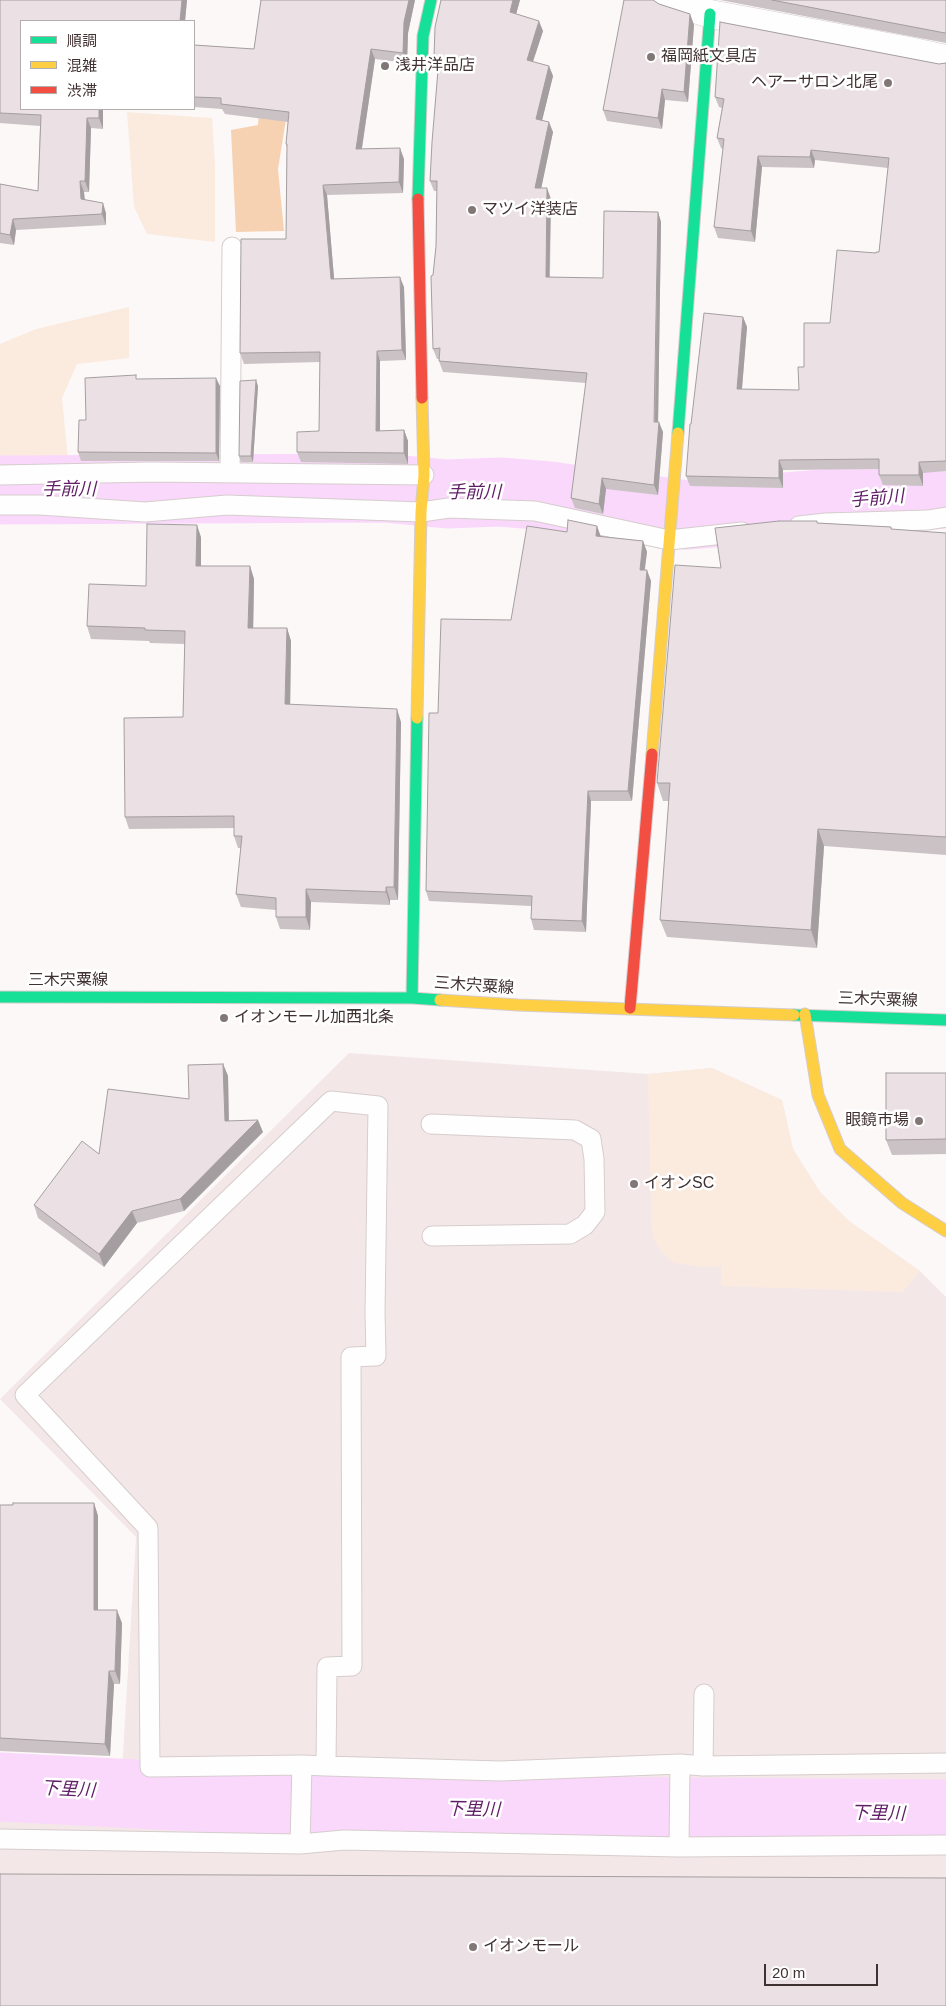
<!DOCTYPE html>
<html>
<head>
<meta charset="utf-8">
<style>
  body { margin:0 }
  #map { position:relative; width:946px; height:2006px; overflow:hidden; background:#fcf8f8; font-family:Helvetica,"Noto Sans JP",sans-serif }
  canvas { display:block }
  .legend { position:absolute; left:20px; top:20px; width:175px; height:90px; box-sizing:border-box; background:#fff; border:1px solid #b3adad; margin:0; padding:6px 9px; list-style:none; font-size:15px; color:#403132 }
  .legend li { display:flex; align-items:center; gap:10px; height:25px }
  .legend b { width:25px; border:1px solid #b3adad }
  .scale { position:absolute; left:764px; top:1964px; width:114px; height:22px; box-sizing:border-box; border:2px solid #403132; border-top:0; padding-left:6px; font-size:15px; line-height:18px; white-space:nowrap; color:#403132; -webkit-text-stroke:4px #fff; paint-order:stroke }
</style>
</head>
<body>
<div id="map">
<canvas width="946" height="2006"></canvas>
<ul class="legend">
<li><b style="height:6px;background:#16e098"></b>順調</li>
<li><b style="height:6px;background:#ffcf43"></b>混雑</li>
<li><b style="height:6px;background:#f24e42"></b>渋滞</li>
</ul>
<div class="scale">20 m</div>
</div>
<script>
const ctx = document.querySelector('canvas').getContext('2d');
ctx.lineJoin = 'round';
function paint(path, color) { ctx.fillStyle = color; ctx.fill(path, 'evenodd'); }
const poly = rows => new Path2D(rows.map(r => 'M' + r).join(''));
function strokePath(path, color, width, dash) { ctx.strokeStyle = color; ctx.lineWidth = width; ctx.lineCap = dash ? 'butt' : 'round'; ctx.setLineDash(dash || []); ctx.stroke(path); }
function label(font, color, halo, rows, align = 'center') {
  ctx.font = font + ' Helvetica,"Noto Sans JP",sans-serif'; ctx.lineWidth = 5; ctx.setLineDash([]); ctx.textBaseline = 'middle'; ctx.strokeStyle = halo; ctx.fillStyle = color; for (const [text, x, y, turn = 0] of rows) {
    ctx.save(); ctx.translate(x, y); ctx.rotate((+turn || 0) * Math.PI / 180); ctx.textAlign = isNaN(turn) ? turn : align; if (halo) ctx.strokeText(text, 0, 0); ctx.fillText(text, 0, 0); ctx.restore();
  }
}
const built = poly([
  [349,1053,648,1074,712,1068,782,1100,793,1149,820,1192,849,1221,920,1271,946,1297,946,2006,0,2006,0,1819,132,1824,273,1836,270,1782,122,1770,136,1537,0,1399]
]);
const green = poly([
  [127,112,212,118,215,165,215,242,147,234,134,207],
  [129,307,129,358,77,364,62,398,68,459,0,460,0,344,36,329],
  [712,1068,782,1100,793,1149,820,1192,849,1221,920,1271,903,1292,722,1286,721,1266,703,1267,674,1263,660,1251,653,1237,651,1215,648,1074]
]);
const forest = poly([
  [261,89,288,107,278,169,284,231,236,232,231,130,258,125]
]);
const river = poly([
  [0,490,384,488,447,494,500,492,549,496,687,515,946,494],
  [0,1787,446,1810,946,1814]
]);
const lane = poly([
  [230,473,232,247],
  [0,475,152,472,424,475],
  [0,505,40,505,145,512,227,505,421,512,449,508,535,511,669,540,742,532],
  [799,526,826,523,928,520,946,517],
  [431,1124,575,1130,591,1139,594,1159,595,1212,585,1225,570,1234,432,1236],
  [326,1766,327,1667,352,1666,351,1357,376,1356,375,1313,378,1106,331,1101,25,1395,148,1528,150,1767,302,1765,326,1766,500,1771,680,1764,703,1766,946,1763],
  [703,1766,704,1694],
  [0,1839,300,1844,344,1840,679,1847,946,1845],
  [300,1844,302,1765],
  [679,1847,680,1764]
]);
const street = poly([
  [668,0,710,14,909,51,946,59]
]);
const fast = poly([
  [418,199,423,36,431,0],
  [678,433,710,14],
  [0,997,412,998,440,1000],
  [412,998,417,718],
  [794,1015,946,1020]
]);
const slow = poly([
  [417,718,421,512,424,475,422,398],
  [652,754,678,433],
  [440,1000,518,1005,794,1015],
  [805,1014,818,1095,840,1149,902,1203,946,1231]
]);
const jam = poly([
  [418,199,422,398],
  [630,1008,652,754]
]);
const wall = poly([
  [0,0,187,0,185,21,21,21,21,109,103,109,103,129,91,128,89,192,84,192,85,199,106,213,106,225,16,230,14,245,0,243,0,184,38,191,40,126,0,123],
  [261,0,415,0,408,33,407,63,375,59,362,149,404,159,403,193,327,195,334,279,404,287,406,360,380,361,380,431,404,430,408,441,408,464,301,462,297,452,319,431,320,362,244,364,240,353,286,239,287,148,286,144,288,122,225,114,222,109,194,107,194,45,254,49],
  [441,0,520,0,516,14,543,31,533,62,549,66,553,76,542,120,553,132,541,188,551,199,550,277,603,278,658,212,661,222,658,422,663,432,658,495,606,489,603,514,575,508,571,498,586,383,443,372,439,361,439,359,437,359,433,349,433,275,436,246,437,191,434,191,430,181,438,68,434,57],
  [720,0,946,0,946,43],
  [659,4,690,14,694,25,688,102,665,100,662,129,607,121,603,110],
  [946,63,946,471,923,473,923,486,883,485,879,475,879,469,783,470,783,488,690,486,686,476,691,424,743,317,747,327,742,389,799,390,804,367,830,323,876,253,879,252,888,168,815,160,814,168,762,167,755,242,718,238,714,227,723,149,721,148,717,138,722,108,719,107,715,97],
  [138,379,220,386,219,461,81,461,78,452,86,420],
  [258,386,253,462,241,462,239,456],
  [818,523,891,527,892,530,946,533,946,855,824,846,817,948,667,937,660,920,669,801,663,801,657,783,721,568],
  [597,526,600,536,643,541,647,552,645,570,651,581,632,801,591,801,586,932,534,930,531,919,531,906,429,901,426,891,438,713,511,620,567,532],
  [201,537,201,566,250,566,254,579,253,628,287,628,291,641,290,705,401,722,398,900,390,900,390,905,311,902,310,930,280,929,276,917,276,910,241,907,236,894,241,848,238,848,234,836,234,828,129,829,125,817,183,717,185,644,150,643,149,641,91,639,87,626,146,586],
  [223,1064,228,1076,229,1121,263,1132,184,1211,137,1223,104,1267,38,1218,34,1205,99,1154,189,1099],
  [946,1073,946,1154,892,1155,886,1140],
  [94,1503,98,1516,98,1610,122,1623,120,1684,114,1684,110,1756,0,1751,0,1505]
]);
const shadedWall = poly([
  [182,0,187,0,185,21,180,21],
  [409,0,415,0,408,33,407,63,403,53,404,22],
  [513,0,520,0,514,22,510,12],
  [690,14,694,25,688,102,684,92],
  [539,21,543,31,530,70,527,60],
  [371,49,375,59,360,160,356,149],
  [549,66,553,76,540,129,536,119],
  [662,89,665,100,662,129,658,118],
  [99,109,103,109,103,129,99,118],
  [87,118,91,128,89,192,85,181],
  [549,122,553,132,539,199,535,188],
  [400,148,404,159,403,193,399,182],
  [811,150,815,160,814,168,810,157],
  [758,156,762,167,755,242,751,231],
  [80,181,84,192,85,209,81,199],
  [323,185,327,195,335,289,331,279],
  [547,188,551,199,549,287,546,277],
  [103,203,106,213,106,225,102,214],
  [658,212,661,222,658,427,659,422,663,432,658,495,654,485],
  [13,219,16,230,14,245,10,235],
  [400,277,404,287,406,360,402,350],
  [743,317,747,327,741,400,737,389],
  [377,351,380,361,380,441,376,431],
  [216,378,220,386,219,461,216,453],
  [256,380,258,386,253,462,251,456],
  [404,430,408,441,408,464,404,453],
  [779,460,783,470,783,488,779,478],
  [919,462,923,473,923,486,919,475],
  [602,478,606,489,603,514,599,504],
  [197,525,201,537,201,579,196,566],
  [597,526,601,537,596,536],
  [643,541,647,552,643,580,640,570],
  [250,566,254,579,253,640,248,628],
  [647,570,651,581,632,801,628,791],
  [287,628,291,641,290,717,285,704],
  [397,709,401,722,398,900,394,887],
  [588,791,591,801,586,932,582,921],
  [818,829,824,846,817,948,811,930],
  [386,887,390,900,390,905,386,892],
  [306,889,311,902,310,930,306,917],
  [223,1064,228,1076,229,1133,225,1121],
  [258,1120,263,1132,184,1211,180,1199],
  [132,1211,137,1223,104,1267,99,1254],
  [94,1503,98,1516,98,1623,94,1610],
  [117,1610,122,1623,120,1684,115,1671],
  [109,1671,114,1684,110,1756,105,1744]
]);
const building = poly([
  [0,0,182,0,180,21,21,21,21,109,99,109,99,118,87,118,85,181,80,181,81,199,103,203,102,214,13,219,10,235,0,233,0,184,38,191,41,115,0,113,0,0],
  [261,0,409,0,404,22,403,53,371,49,356,149,400,148,399,182,323,185,331,279,400,277,402,350,377,351,376,431,404,430,404,453,297,452,297,432,319,431,320,352,240,353,241,239,286,239,287,144,286,144,289,112,221,104,221,98,194,97,194,45,254,49,261,0],
  [441,0,513,0,510,12,539,21,527,60,549,66,536,119,549,122,535,188,547,188,546,277,603,278,604,211,658,212,654,422,659,422,654,485,602,478,599,504,571,498,587,373,439,361,440,348,433,349,431,276,433,275,436,246,437,181,430,181,432,142,439,58,434,57,435,27,441,0],
  [624,0,653,0,659,4,690,14,684,92,662,89,658,118,603,110,624,0],
  [772,0,946,0,946,33,945,33,772,0],
  [720,22,939,64,946,63,946,461,919,462,919,475,879,475,879,459,779,460,779,478,686,476,690,424,691,424,704,313,743,317,737,389,799,390,798,367,804,367,804,323,830,323,837,250,876,253,876,252,879,252,889,158,811,150,810,157,758,156,751,231,714,227,724,139,717,138,724,99,715,97,720,22],
  [136,375,136,379,216,378,216,453,78,452,79,420,86,420,85,378,136,375],
  [256,380,251,456,239,456,240,381,256,380],
  [568,520,597,526,596,536,643,541,640,570,647,570,628,791,588,791,582,921,531,919,532,896,426,891,429,713,438,713,441,619,511,620,527,526,567,532,568,520],
  [779,521,817,521,817,523,891,527,891,529,946,533,946,837,818,829,811,930,660,920,670,783,657,783,675,565,721,568,715,528,779,521],
  [147,524,197,525,196,566,250,566,248,628,287,628,285,704,397,709,394,887,386,887,386,892,306,889,306,917,276,917,276,898,236,894,242,836,234,836,234,816,125,817,124,718,183,717,185,631,145,630,145,628,87,626,89,584,146,586,147,524],
  [223,1064,225,1121,258,1120,180,1199,132,1211,99,1254,34,1205,82,1141,99,1154,108,1089,189,1099,188,1065,223,1064],
  [886,1073,946,1073,946,1139,886,1140,886,1073],
  [13,1503,94,1503,94,1610,117,1610,115,1671,109,1671,105,1744,0,1738,0,1505,13,1505,13,1503],
  [0,1874,946,1878,946,2006,0,2006,0,1874]
]);
const markers = [
  [651,57,5,"#827777"],
  [385,66,5,"#827777"],
  [888,83,5,"#827777"],
  [472,210,5,"#827777"],
  [224,1018,5,"#827777"],
  [919,1121,5,"#827777"],
  [634,1184,5,"#827777"],
  [473,1947,5,"#827777"]
];
const poiNames = [
  ["福岡紙文具店",661,57],
  ["浅井洋品店",395,66],
  ["ヘアーサロン北尾",878,83,"right"],
  ["マツイ洋装店",482,210],
  ["イオンモール加西北条",234,1018],
  ["眼鏡市場",909,1121,"right"],
  ["イオンSC",644,1184],
  ["イオンモール",483,1947]
];
const streetNames = [
  ["三木宍粟線",68,981],
  ["三木宍粟線",474,986,4],
  ["三木宍粟線",878,1000,2]
];
const waterNames = [
  ["手前川",69,490],
  ["手前川",474,493],
  ["手前川",877,499,-5],
  ["下里川",68,1790,3],
  ["下里川",473,1810,1],
  ["下里川",878,1814,1]
];
paint(built, '#f4e7e8');
paint(green, '#fbebdf');
paint(forest, '#f6d2b3');
strokePath(river, '#fad8fb', 69);
strokePath(lane, '#d6cdcd', 21);
strokePath(street, '#d6cdcd', 29);
strokePath(fast, '#d6cdcd', 13);
strokePath(slow, '#d6cdcd', 13);
strokePath(jam, '#d6cdcd', 13);
strokePath(lane, '#fffefe', 19);
strokePath(street, '#fffefe', 28);
strokePath(fast, '#16e098', 11);
strokePath(slow, '#ffcf43', 11);
strokePath(jam, '#f24e42', 11);
paint(wall, '#cac2c5');
paint(shadedWall, '#a49ea0');
paint(building, '#ebe1e5');
strokePath(building, '#a49ea0', 1);
for (const [x, y, r, color] of markers) { const dot = new Path2D(); dot.arc(x, y, r, 0, 2 * Math.PI); ctx.fillStyle = color; ctx.fill(dot); strokePath(dot, '#fff', 2); }
label('16px', '#403132', '#fff', poiNames, 'left');
label('16px', '#403132', '#fff', streetNames);
label('italic 18px', '#601e66', '#fff', waterNames);
</script>
</body>
</html>
